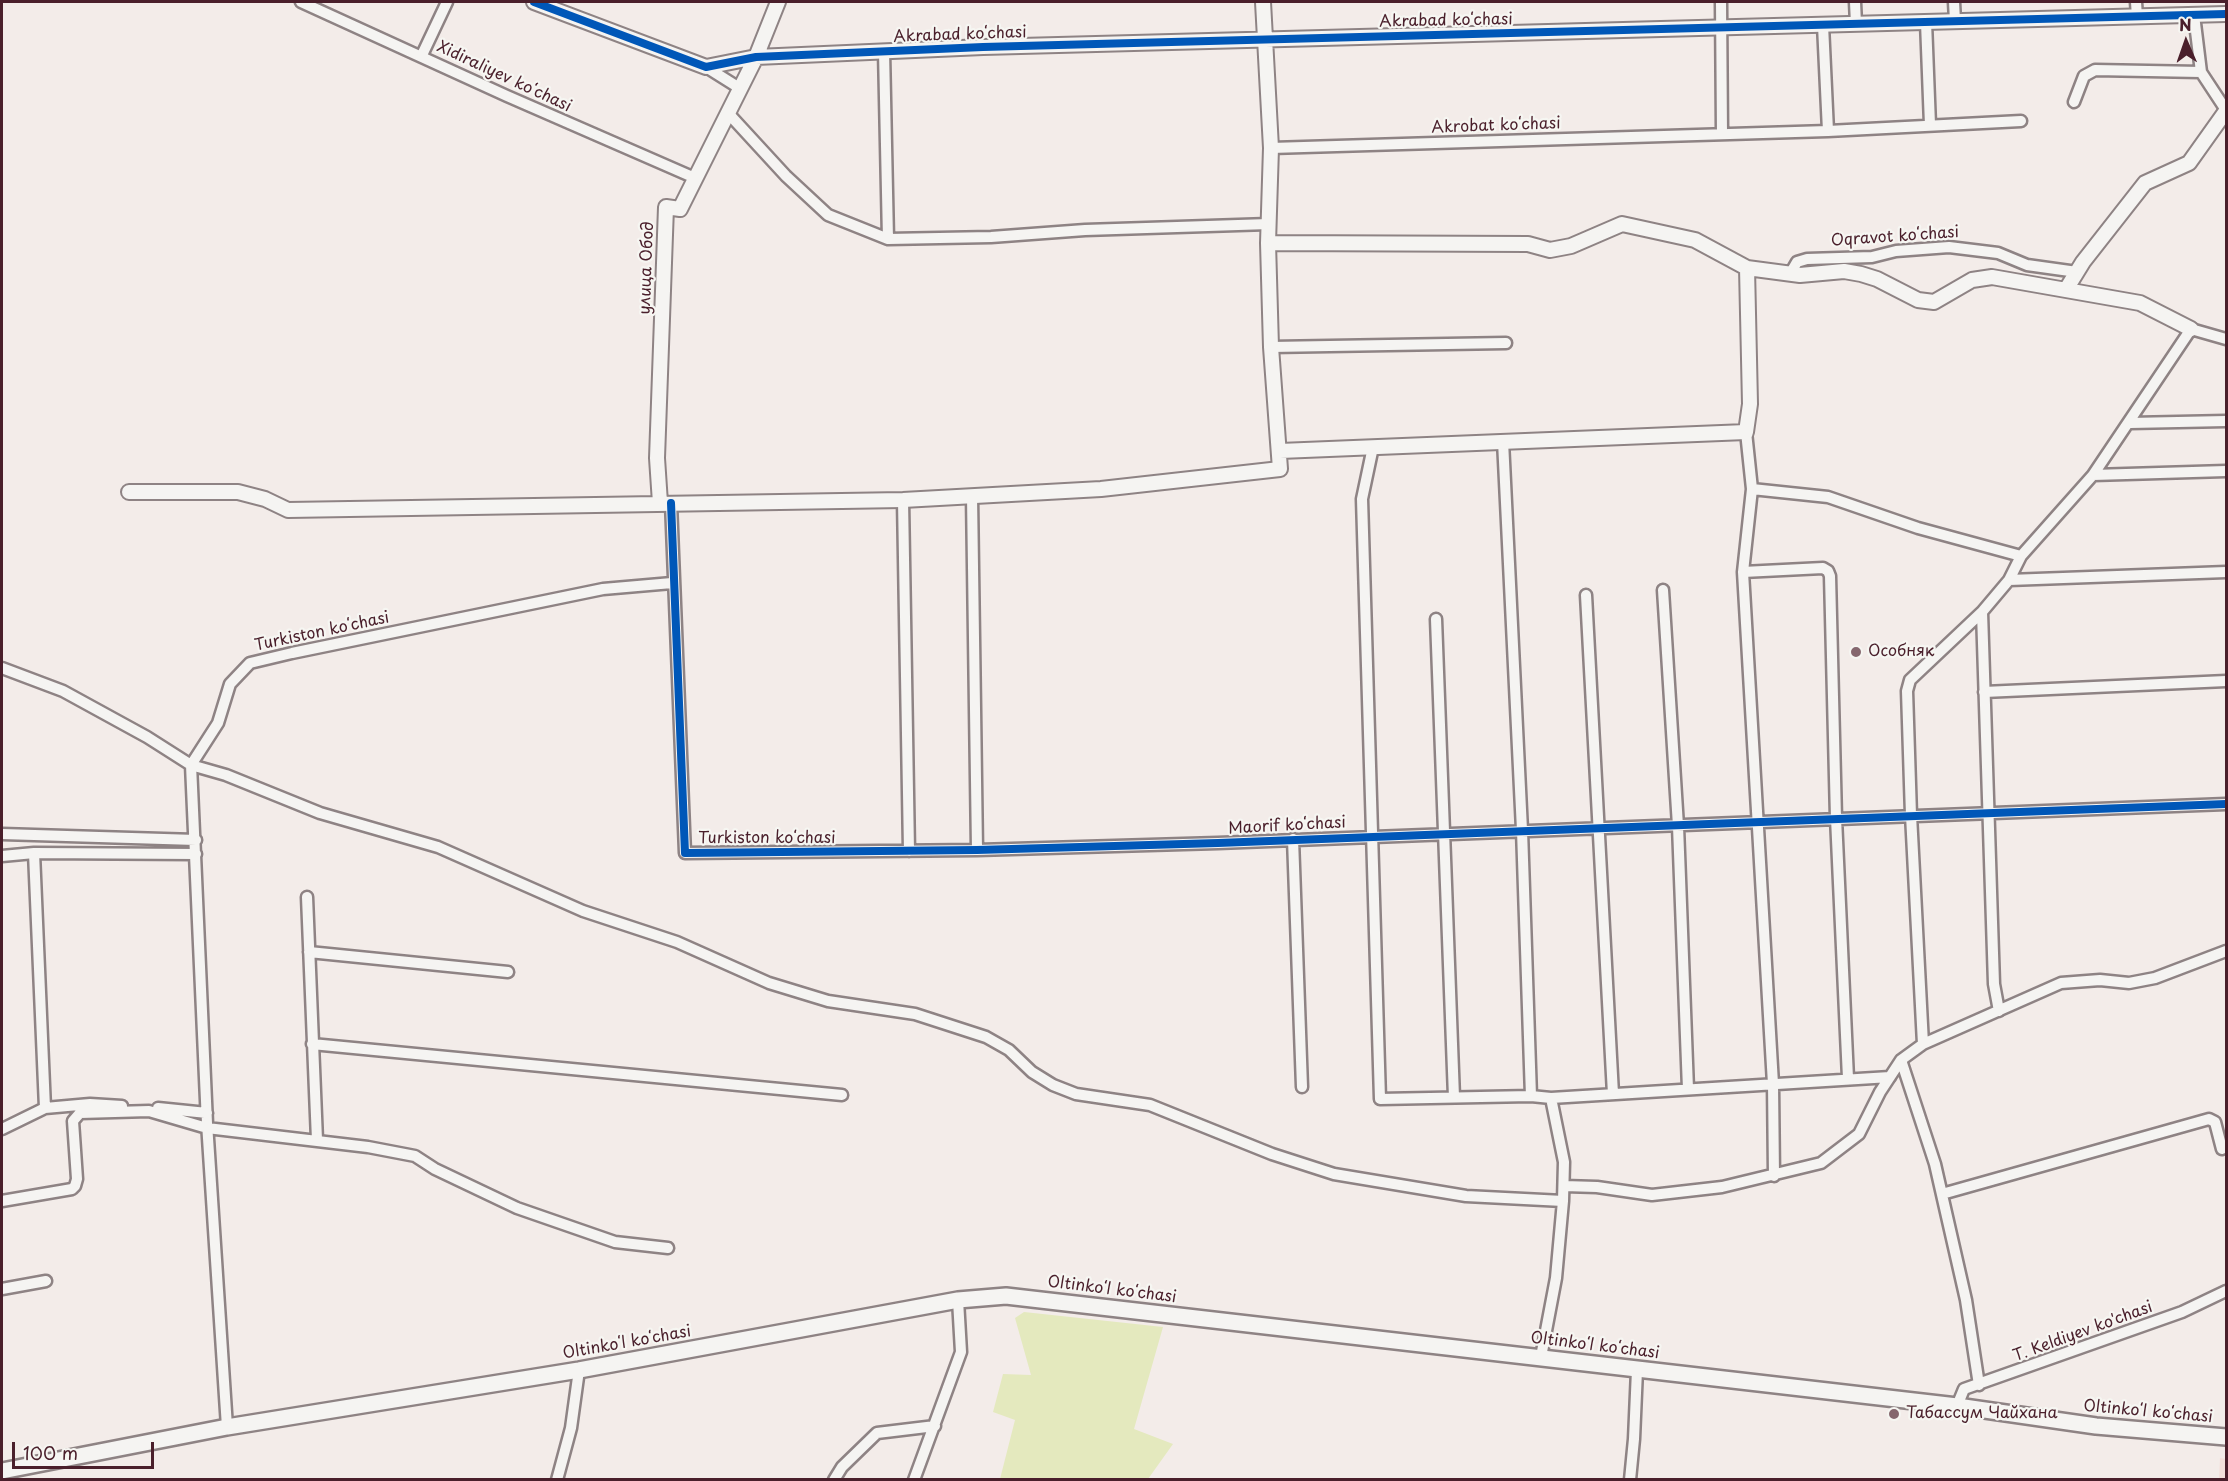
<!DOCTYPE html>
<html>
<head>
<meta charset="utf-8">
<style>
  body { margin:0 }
  #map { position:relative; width:2228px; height:1481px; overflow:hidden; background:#f3ece9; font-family:"Playpen Sans",sans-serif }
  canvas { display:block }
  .frame { position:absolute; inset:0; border:3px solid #4a1f2b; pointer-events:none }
  .north { position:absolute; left:2156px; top:12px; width:60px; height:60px; -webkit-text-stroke:4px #f6f6f2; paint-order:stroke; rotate:358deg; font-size:16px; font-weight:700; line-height:24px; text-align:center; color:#4a1f2b }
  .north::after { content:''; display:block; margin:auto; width:21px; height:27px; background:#4a1f2b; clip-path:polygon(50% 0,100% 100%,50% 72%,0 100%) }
  .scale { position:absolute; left:12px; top:1442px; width:142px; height:27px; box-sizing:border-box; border:3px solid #4a1f2b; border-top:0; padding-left:8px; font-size:18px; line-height:21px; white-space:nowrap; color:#4a1f2b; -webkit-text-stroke:4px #f6f6f2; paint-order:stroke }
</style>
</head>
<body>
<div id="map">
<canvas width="2228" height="1481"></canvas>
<div class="frame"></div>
<div class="north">N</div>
<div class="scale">100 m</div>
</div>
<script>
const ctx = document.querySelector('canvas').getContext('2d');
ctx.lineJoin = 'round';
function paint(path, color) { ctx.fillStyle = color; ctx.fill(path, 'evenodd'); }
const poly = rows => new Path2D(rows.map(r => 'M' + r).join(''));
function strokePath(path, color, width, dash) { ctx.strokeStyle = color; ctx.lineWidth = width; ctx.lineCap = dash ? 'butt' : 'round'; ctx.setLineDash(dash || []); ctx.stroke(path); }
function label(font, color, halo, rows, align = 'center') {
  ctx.font = font + ' "Playpen Sans",sans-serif'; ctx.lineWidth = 4.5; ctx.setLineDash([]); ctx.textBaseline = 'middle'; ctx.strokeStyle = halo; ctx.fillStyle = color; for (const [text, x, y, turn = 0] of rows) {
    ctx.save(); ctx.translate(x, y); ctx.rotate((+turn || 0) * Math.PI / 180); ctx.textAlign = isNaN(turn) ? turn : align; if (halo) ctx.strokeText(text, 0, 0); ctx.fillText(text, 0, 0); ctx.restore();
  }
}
const built = poly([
  [2220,1458,2226,1459,2226,1479,2219,1479]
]);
const green = poly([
  [1024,1312,1163,1327,1134,1429,1173,1444,1148,1479,1000,1479,1015,1420,993,1412,1003,1374,1031,1375,1015,1318]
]);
const minor = poly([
  [301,2,507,96,695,178],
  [1721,2,1722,134],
  [1855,2,1856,24],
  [1954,2,1955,21],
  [2136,2,2137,17],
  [2194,15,2201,72,2226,110],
  [1926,22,1930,125],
  [1823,25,1828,131],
  [884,51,888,239],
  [422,55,447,2],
  [706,67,741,89],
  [2074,102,2084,76,2095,70,2201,72],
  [728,113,786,176,828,215,888,239,991,237,1085,230,1269,224],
  [1271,148,1828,131,2021,121],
  [1790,274,1797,262,1807,259,1872,257,1896,251,1949,247,1998,253,2027,265,2077,272],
  [1271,347,1506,343],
  [2130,423,2226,421],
  [1746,432,1752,489,1743,572,1773,1084,1774,1176],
  [1503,441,1522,830,1531,1096],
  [1373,447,1362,499,1380,1099,1531,1096,1551,1098,1890,1077],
  [2093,475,2226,471],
  [1752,489,1828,497,1918,528,2021,556],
  [972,496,977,850],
  [903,500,909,851],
  [671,503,685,853,977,850,1218,843,2226,804],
  [1743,572,1823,568,1828,571,1830,576,1836,818,1848,1078],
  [2009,580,2226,572],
  [1663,590,1678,826,1688,1089],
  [1586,595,1613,1094],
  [1436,619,1454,1097],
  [2,668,63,691,147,737,191,765,226,775,320,813,438,847,583,911,677,942,769,983,828,1001,915,1014,986,1037,1009,1050,1032,1072,1053,1085,1076,1094,1150,1105,1272,1154,1334,1174,1466,1196,1563,1201],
  [1984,692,2226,681],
  [2,834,196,840],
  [1293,839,1302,1087],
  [2,856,34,853,196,854],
  [307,897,317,1140],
  [309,952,508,972],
  [1999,1011,1994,984,1982,612,2009,580,2021,556,2093,475,2191,329,2226,339],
  [312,1044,842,1095],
  [1923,1044,1911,815,1907,691,1910,680,1982,612],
  [1901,1060,1935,1164,1966,1300,1979,1385],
  [45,1108,90,1104,122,1106],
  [158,1108,207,1113],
  [2,1129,45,1108,34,853],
  [1564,1186,1597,1187,1652,1195,1722,1187,1821,1163,1859,1134,1880,1092,1901,1060,1923,1044,2061,983,2100,980,2129,983,2155,978,2226,951],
  [1942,1194,2209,1119,2215,1122,2222,1149],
  [2,1201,72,1189,75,1186,77,1179,73,1121,80,1113,149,1111,207,1128,368,1147,415,1156,435,1169,517,1208,615,1242,668,1248],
  [2,1289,46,1281],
  [1541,1357,1556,1278,1563,1201,1564,1162,1551,1098],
  [1957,1406,1964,1389,2182,1312,2226,1291],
  [227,1427,207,1123,191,765,218,723,230,684,250,663,292,653,603,589,672,583],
  [557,1480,571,1428,579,1370],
  [834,1480,842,1467,877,1433,935,1426],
  [914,1480,961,1352,958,1300],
  [1630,1480,1634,1439,1637,1370]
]);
const tertiary = poly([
  [534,2,706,67,756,57,983,47,2226,14],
  [1268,243,1528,244,1550,250,1571,246,1622,224,1695,240,1747,268,1800,275,1844,271,1861,274,1877,279,1918,300,1934,302,1972,280,1992,277,2140,303,2191,329],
  [2067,288,2083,262,2145,183,2189,163,2226,111],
  [1280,451,1746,432,1750,404,1747,268],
  [129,492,238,492,265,499,288,510,903,500,1101,489,1280,469,1271,347,1268,243,1271,148,1263,2],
  [660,503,657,458,666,207,680,209,756,57,778,2]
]);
const secondary = poly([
  [2,1471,227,1427,579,1370,958,1300,1006,1296,1957,1406,2096,1426,2226,1437]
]);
const cycleway = poly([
  [534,2,706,67,756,57,983,47,2226,14],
  [671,503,685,853,977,850,1218,843,2226,804]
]);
const markers = [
  [1856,652,6,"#85676e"],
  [1894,1414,6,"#85676e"]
];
const streetNames = [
  ["Akrabad koʻchasi",1446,21,-1],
  ["Akrabad koʻchasi",960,35,-2],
  ["Xidiraliyev koʻchasi",504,77,25],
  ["Akrobat koʻchasi",1496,126,-2],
  ["Oqravot koʻchasi",1895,237,-4],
  ["улица Обод",647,268,-88],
  ["Turkiston koʻchasi",322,632,-12],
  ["Maorif koʻchasi",1287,826,-3],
  ["Turkiston koʻchasi",767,839],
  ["Oltinkoʻl koʻchasi",1112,1290,7],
  ["T. Keldiyev ko'chasi",2083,1332,-20],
  ["Oltinkoʻl koʻchasi",627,1343,-10],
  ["Oltinkoʻl koʻchasi",1595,1346,7],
  ["Oltinkoʻl koʻchasi",2148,1412,5]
];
const poiNames = [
  ["Особняк",1868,652],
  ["Табассум Чайхана",1906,1414]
];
paint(built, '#f3e0db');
paint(green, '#e4e9be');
strokePath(minor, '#8e8384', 15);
strokePath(tertiary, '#8e8384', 18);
strokePath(secondary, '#8e8384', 20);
strokePath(minor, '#f5f4f2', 10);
strokePath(tertiary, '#f5f4f2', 14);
strokePath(secondary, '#f5f4f2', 15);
strokePath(cycleway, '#0057b8', 8);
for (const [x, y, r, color] of markers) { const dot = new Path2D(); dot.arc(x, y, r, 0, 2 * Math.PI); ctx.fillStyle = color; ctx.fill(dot); strokePath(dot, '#f6f6f2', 2); }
label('16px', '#4a1f2b', '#f6f6f2', streetNames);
label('16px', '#4a1f2b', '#f6f6f2', poiNames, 'left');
</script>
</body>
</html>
